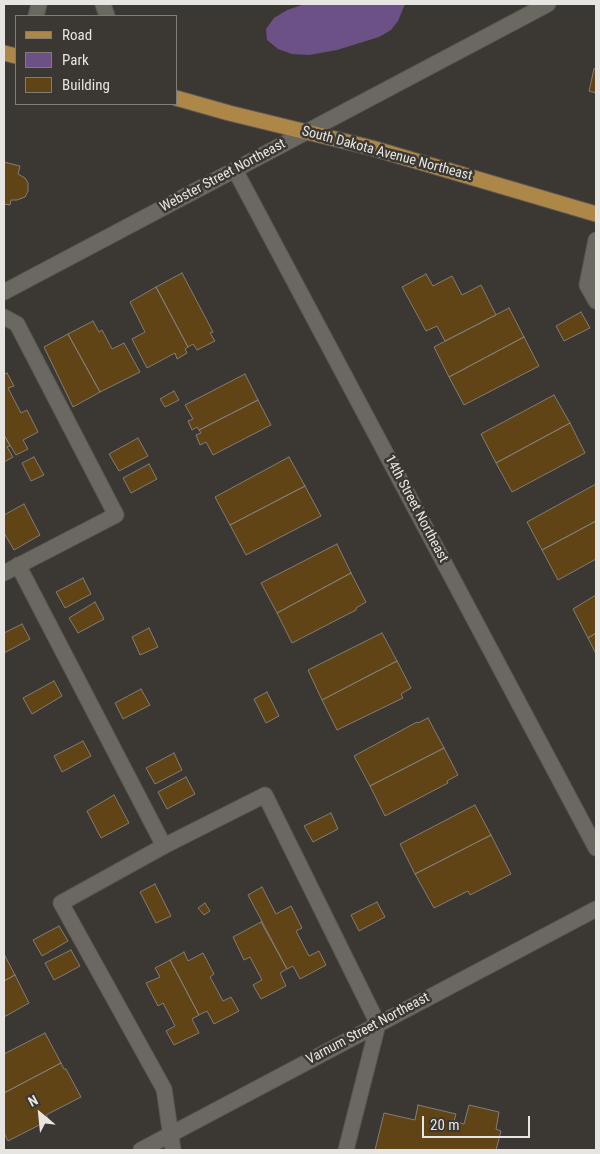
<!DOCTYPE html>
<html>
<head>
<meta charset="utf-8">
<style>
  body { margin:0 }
  #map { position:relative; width:600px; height:1154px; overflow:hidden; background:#3b3732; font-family:"Roboto Condensed",sans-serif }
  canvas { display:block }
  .frame { position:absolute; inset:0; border:5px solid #e7e5e1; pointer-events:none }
  .legend { position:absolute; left:15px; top:15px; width:162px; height:90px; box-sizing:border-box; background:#3b3732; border:1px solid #807d78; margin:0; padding:6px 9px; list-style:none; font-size:15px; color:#e7e5e1 }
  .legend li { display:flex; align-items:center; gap:10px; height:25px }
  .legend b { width:25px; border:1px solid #807d78 }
  .north { position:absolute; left:15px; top:1089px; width:50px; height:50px; -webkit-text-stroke:4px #3b3732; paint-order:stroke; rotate:332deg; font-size:14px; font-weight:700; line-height:20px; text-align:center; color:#e7e5e1 }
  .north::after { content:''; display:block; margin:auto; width:18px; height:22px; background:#e7e5e1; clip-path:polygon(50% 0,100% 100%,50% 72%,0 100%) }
  .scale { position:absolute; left:422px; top:1116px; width:108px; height:22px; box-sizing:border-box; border:2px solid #e7e5e1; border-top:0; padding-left:6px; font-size:15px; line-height:18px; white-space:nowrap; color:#e7e5e1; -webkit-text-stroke:4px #3b3732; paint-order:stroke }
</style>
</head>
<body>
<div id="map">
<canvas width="600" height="1154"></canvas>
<div class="frame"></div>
<ul class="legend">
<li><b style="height:6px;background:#ad8748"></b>Road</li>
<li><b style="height:14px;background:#6c5187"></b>Park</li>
<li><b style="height:14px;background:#614415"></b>Building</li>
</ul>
<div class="north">N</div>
<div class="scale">20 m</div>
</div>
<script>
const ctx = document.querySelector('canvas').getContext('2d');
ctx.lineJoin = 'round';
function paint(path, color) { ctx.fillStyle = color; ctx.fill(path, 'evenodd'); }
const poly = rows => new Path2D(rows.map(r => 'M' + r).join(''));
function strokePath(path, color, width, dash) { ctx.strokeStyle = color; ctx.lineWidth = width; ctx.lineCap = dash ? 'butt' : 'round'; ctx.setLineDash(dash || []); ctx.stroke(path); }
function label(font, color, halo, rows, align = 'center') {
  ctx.font = font + ' "Roboto Condensed",sans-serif'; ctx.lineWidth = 5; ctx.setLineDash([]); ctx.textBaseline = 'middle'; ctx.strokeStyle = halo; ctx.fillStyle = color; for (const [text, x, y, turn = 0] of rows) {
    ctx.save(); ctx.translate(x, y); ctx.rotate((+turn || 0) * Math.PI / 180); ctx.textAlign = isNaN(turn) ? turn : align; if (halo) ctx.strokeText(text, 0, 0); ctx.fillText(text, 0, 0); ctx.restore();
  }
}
const green = poly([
  [305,4,405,4,398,21,391,30,379,37,337,50,309,55,292,54,278,49,267,40,266,29,274,18,287,10]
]);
const building = poly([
  [594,69,596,69,596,93,589,91,594,69],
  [4,162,20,166,18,174,25,178,28,183,28,191,25,197,17,200,11,200,10,205,4,204,4,162],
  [182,273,213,332,210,333,215,341,197,350,193,344,188,347,156,287,182,273],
  [426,274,433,286,452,276,462,295,481,285,496,315,445,341,437,326,426,331,402,287,426,274],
  [156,287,188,347,185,349,187,353,177,359,175,353,147,368,132,339,145,332,130,302,156,287],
  [509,308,524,337,449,377,434,347,509,308],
  [581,312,590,328,564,341,556,326,581,312],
  [93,321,99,332,102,330,112,349,124,343,140,372,100,392,68,334,93,321],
  [68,334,100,392,73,407,44,347,68,334],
  [524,337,539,366,464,405,449,377,524,337],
  [7,373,14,386,8,388,21,413,27,410,38,432,23,440,28,449,16,455,4,435,4,374,7,373],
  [245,374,258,400,199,430,197,427,192,430,188,421,193,419,185,405,245,374],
  [174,391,179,400,165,407,160,399,174,391],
  [554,395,570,423,496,463,481,434,554,395],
  [258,400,271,425,213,455,206,442,200,445,196,435,201,433,199,430,258,400],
  [570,423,585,453,512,492,496,463,570,423],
  [4,435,10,446,7,447,13,457,4,462,4,435],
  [138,438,148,456,119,471,109,454,138,438],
  [34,457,44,475,31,481,22,463,34,457],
  [289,457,305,486,230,525,215,497,289,457],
  [149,464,157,479,131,493,123,478,149,464],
  [596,484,596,521,542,550,527,522,596,484],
  [305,486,321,516,246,555,230,525,305,486],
  [24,504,40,535,14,550,4,533,4,515,24,504],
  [596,521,596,559,558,580,542,550,596,521],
  [337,544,351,573,277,613,261,583,337,544],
  [351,573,366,602,356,608,356,610,292,643,277,613,351,573],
  [83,578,91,594,65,608,56,592,83,578],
  [596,595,596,633,588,638,573,609,596,595],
  [95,602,104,619,78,633,69,618,95,602],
  [22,624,30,639,4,653,4,633,22,624],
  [149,628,158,647,140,655,132,637,149,628],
  [382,633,397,661,322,700,308,670,382,633],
  [596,633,596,654,588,638,596,633],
  [397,661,411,688,401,694,403,698,337,730,322,700,397,661],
  [54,681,62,696,32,714,23,698,54,681],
  [141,689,150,705,123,719,115,703,141,689],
  [267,692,279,716,266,723,254,699,267,692],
  [428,718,444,748,370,786,354,756,417,722,418,723,428,718],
  [83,741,91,756,62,772,54,756,83,741],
  [444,748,458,775,447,781,448,783,385,816,370,786,444,748],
  [174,753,182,770,155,784,146,768,174,753],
  [186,777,195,794,167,809,158,792,186,777],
  [114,795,129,823,101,838,87,811,114,795],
  [475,805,491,835,415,874,400,844,475,805],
  [331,813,338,829,313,842,304,826,331,813],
  [491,835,511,874,470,895,468,891,434,908,415,874,491,835],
  [155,884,171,916,156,923,140,892,155,884],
  [262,887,276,914,291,906,302,928,296,931,309,956,319,951,326,965,300,979,293,966,287,969,248,895,262,887],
  [377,902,385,917,359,931,351,915,377,902],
  [205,903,210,911,204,915,198,908,205,903],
  [261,922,287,969,280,973,286,986,261,999,253,985,262,980,250,957,244,960,233,937,261,922],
  [59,926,68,941,42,956,33,940,59,926],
  [71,950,80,966,54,980,45,963,71,950],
  [184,952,188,961,203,953,214,974,210,977,223,1001,231,997,239,1011,214,1024,207,1011,199,1015,170,960,184,952],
  [4,954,15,975,4,981,4,954],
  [170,960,199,1015,192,1019,199,1033,174,1045,166,1031,175,1026,163,1003,158,1006,146,983,160,977,155,968,170,960],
  [15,975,29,1003,4,1017,4,981,15,975],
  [45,1033,61,1063,4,1093,4,1054,45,1033],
  [61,1063,64,1069,66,1069,81,1097,46,1115,49,1120,8,1141,4,1133,4,1093,61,1063],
  [418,1105,456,1114,454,1121,464,1124,469,1105,499,1112,496,1129,501,1131,496,1150,375,1150,384,1113,415,1120,418,1105]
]);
const minor = poly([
  [103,4,107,16],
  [36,16,39,4],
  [235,170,596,848],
  [596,240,587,285,596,301],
  [4,292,548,4],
  [4,317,17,324,116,515,4,573],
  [18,565,164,846],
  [141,1150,596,909],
  [173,1150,164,1089,61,903,164,846,265,795,378,1024,346,1150]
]);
const major = poly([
  [4,53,16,56],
  [176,98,229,113,372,148,596,214]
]);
const streetNames = [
  ["South Dakota Avenue Northeast",387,154,15],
  ["Webster Street Northeast",223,176,-28],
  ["14th Street Northeast",416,509,62],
  ["Varnum Street Northeast",368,1029,-28]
];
paint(green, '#6c5187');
paint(building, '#614415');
strokePath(building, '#817d77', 1);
strokePath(minor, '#595652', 17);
strokePath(major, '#595652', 17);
strokePath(minor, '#6b6761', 15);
strokePath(major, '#ad8748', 15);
label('14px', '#e7e5e1', '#3b3732', streetNames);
</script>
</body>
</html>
